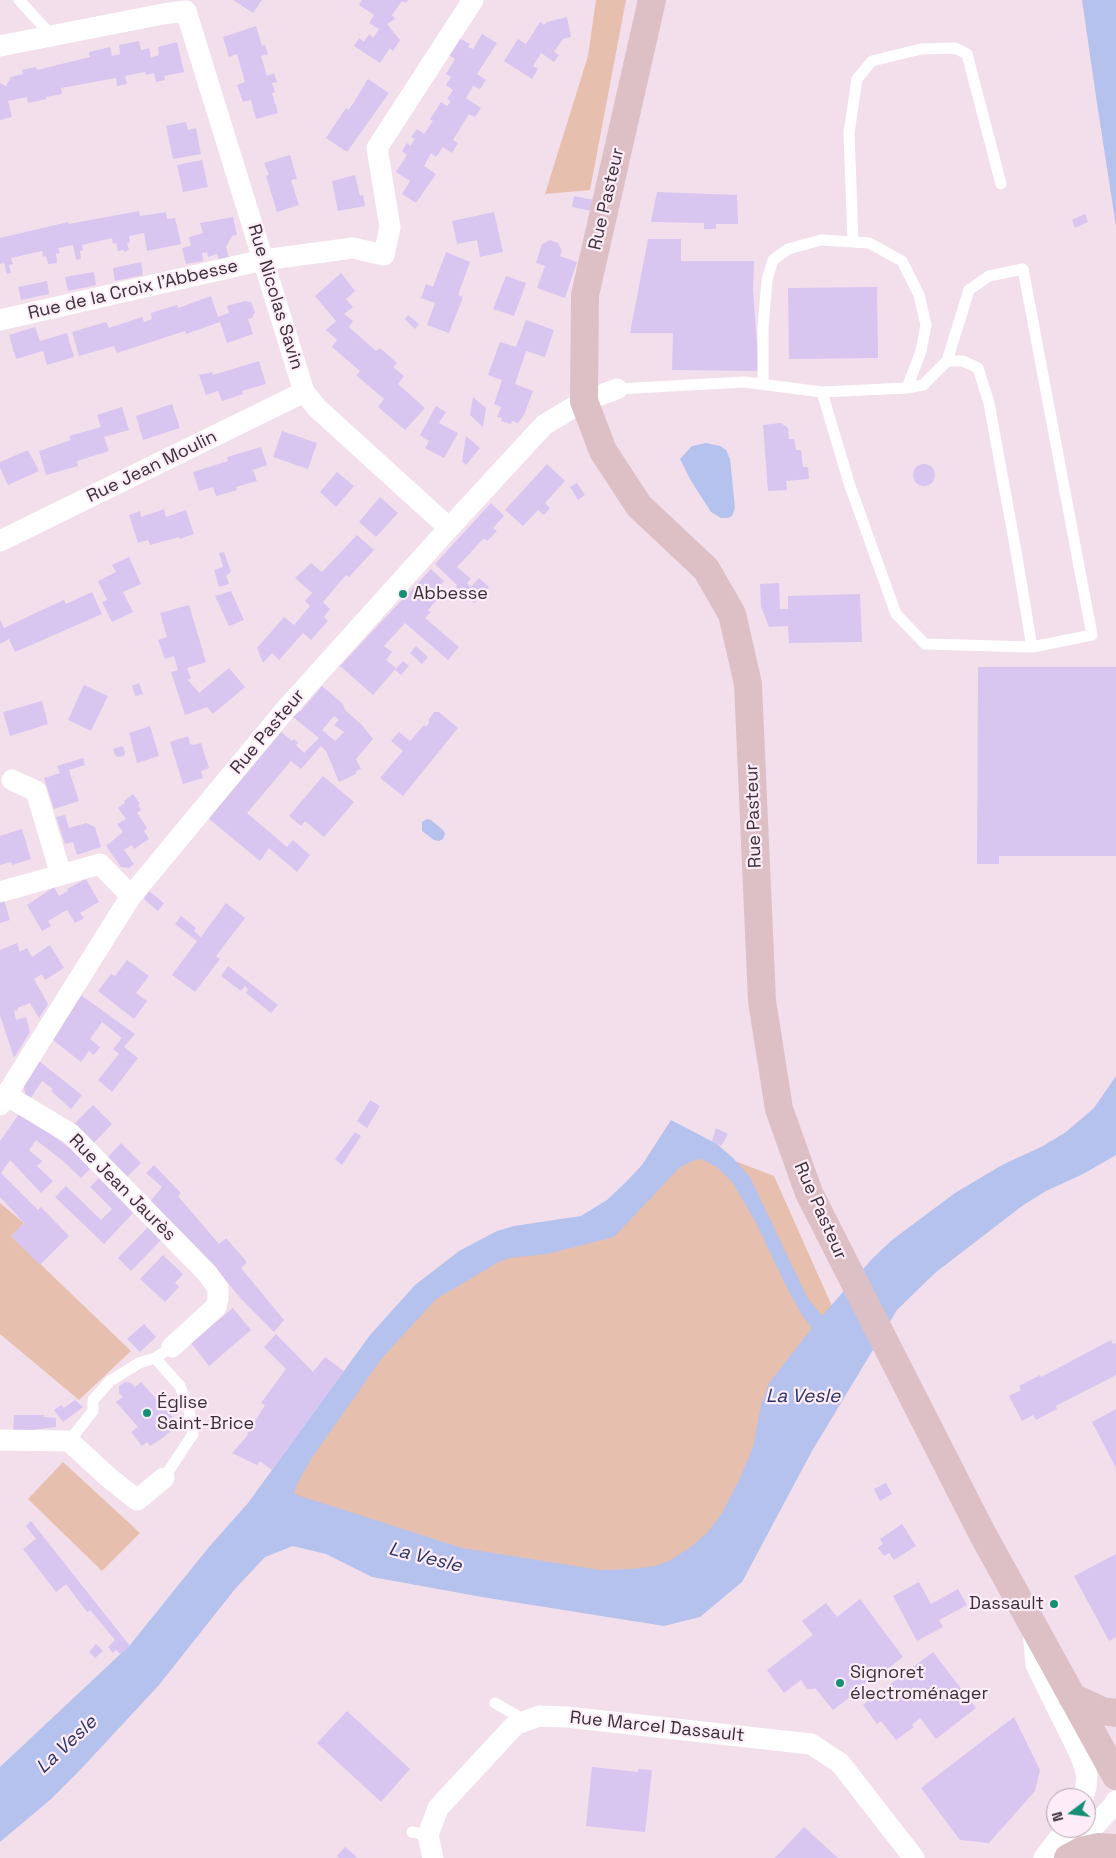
<!DOCTYPE html>
<html>
<head>
<meta charset="utf-8">
<style>
  body { margin:0 }
  #map { position:relative; width:1116px; height:1858px; overflow:hidden; background:#f3dfec; font-family:"Space Grotesk",sans-serif }
  canvas { display:block }
  .north { position:absolute; left:1046px; top:1788px; width:50px; height:50px; box-sizing:border-box; background:#feedf8; border:1px solid #afa1aa; border-radius:50%; rotate:255deg; font-size:14px; font-weight:700; line-height:20px; text-align:center; color:#383036 }
  .north::after { content:''; display:block; margin:auto; width:18px; height:22px; background:#168f74; clip-path:polygon(50% 0,100% 100%,50% 72%,0 100%) }
</style>
</head>
<body>
<div id="map">
<canvas width="1116" height="1858"></canvas>
<div class="north">N</div>
</div>
<script>
const ctx = document.querySelector('canvas').getContext('2d');
ctx.lineJoin = 'round';
function paint(path, color) { ctx.fillStyle = color; ctx.fill(path, 'evenodd'); }
const poly = rows => new Path2D(rows.map(r => 'M' + r).join(''));
function strokePath(path, color, width, dash) { ctx.strokeStyle = color; ctx.lineWidth = width; ctx.lineCap = dash ? 'butt' : 'round'; ctx.setLineDash(dash || []); ctx.stroke(path); }
function label(font, color, halo, rows, align = 'center') {
  ctx.font = font + ' "Space Grotesk",sans-serif'; ctx.lineWidth = 4.5; ctx.setLineDash([]); ctx.textBaseline = 'middle'; ctx.strokeStyle = halo; ctx.fillStyle = color; for (const [text, x, y, turn = 0] of rows) {
    ctx.save(); ctx.translate(x, y); ctx.rotate((+turn || 0) * Math.PI / 180); ctx.textAlign = isNaN(turn) ? turn : align; if (halo) ctx.strokeText(text, 0, 0); ctx.fillText(text, 0, 0); ctx.restore();
  }
}
const green = poly([
  [596,0,626,0,590,190,545,194,588,56],
  [691,1144,774,1176,852,1351,680,1612,279,1535,270,1483,423,1295,540,1231,605,1220],
  [0,1203,24,1223,11,1236,131,1351,79,1400,0,1334],
  [63,1462,140,1533,102,1571,28,1499]
]);
const water = poly([
  [1082,0,1116,0,1116,226,1098,110],
  [706,443,720,446,726,450,730,459,735,508,732,516,728,518,721,518,711,512,690,479,680,459,692,446],
  [427,819,431,820,443,830,445,834,443,839,439,841,434,840,422,831,422,822],
  [1116,1076,1116,1155,1083,1174,1046,1191,1022,1206,935,1273,897,1310,812,1451,742,1582,700,1617,664,1626,482,1597,372,1577,326,1554,293,1546,265,1557,235,1589,159,1685,81,1769,50,1800,0,1842,0,1767,130,1645,209,1547,248,1503,370,1335,415,1285,459,1251,497,1231,514,1226,581,1216,607,1200,626,1182,642,1165,671,1120,717,1144,733,1158,750,1177,807,1297,822,1316,871,1260,892,1240,955,1193,1002,1165,1043,1146,1066,1132,1094,1108],
  [699,1159,706,1161,718,1168,733,1183,756,1223,788,1290,802,1315,812,1328,769,1383,761,1405,753,1447,740,1478,722,1513,708,1532,691,1547,669,1561,655,1566,632,1569,600,1570,462,1548,294,1494,297,1484,313,1456,382,1358,436,1299,499,1262,509,1258,547,1254,614,1237,679,1168,692,1161]
]);
const building = poly([
  [233,0,262,0,253,13],
  [362,0,408,0,406,3,402,1,392,15,395,19,387,24,400,40,393,51,390,48,380,63,354,46,359,38,364,42,369,34,373,38,379,29,369,23,374,15,359,5],
  [567,17,571,37,563,39,554,52,559,55,554,62,541,53,533,66,538,69,532,79,504,61,518,39,526,44,540,22,544,25,547,22],
  [256,26,262,46,265,45,268,54,261,56,267,76,274,73,277,82,272,83,275,92,272,93,278,113,256,119,251,100,243,102,237,85,245,82,237,54,229,57,223,37],
  [482,34,497,43,477,74,486,80,480,89,473,86,466,98,481,108,475,117,469,114,453,140,458,143,452,153,443,147,436,157,431,153,424,166,436,174,416,203,402,194,410,181,396,172,407,155,402,151,407,143,410,146,415,139,411,137,417,129,424,134,433,121,430,119,441,102,447,106,451,101,447,99,453,90,446,85,451,77,446,74,455,59,448,55,459,38,470,44,468,47,473,49],
  [139,41,141,50,149,48,151,58,159,55,158,47,177,42,184,72,164,76,165,80,156,82,154,73,146,75,145,72,125,76,127,84,117,86,116,78,61,88,62,94,46,97,46,99,28,103,27,97,8,101,12,117,0,120,0,83,6,86,11,77,23,74,22,70,36,67,37,70,90,57,89,52,110,47,112,56,120,54,119,45],
  [368,79,389,93,347,152,326,138,346,108,349,110],
  [186,122,188,130,196,128,201,154,173,159,166,126],
  [290,155,297,179,291,180,299,205,277,212,266,176,269,175,264,163],
  [202,160,208,187,183,192,177,165],
  [355,175,360,196,363,195,365,206,338,211,332,181],
  [657,192,737,195,738,224,716,224,716,229,704,229,704,223,651,222],
  [574,196,594,200,591,211,572,207],
  [139,211,140,216,166,212,167,219,175,218,181,244,147,251,144,233,129,236,130,242,127,243,129,250,124,252,124,250,118,251,116,243,113,244,112,238,82,245,83,250,80,251,81,259,76,260,73,245,58,248,60,253,56,254,57,263,48,264,46,256,43,257,42,251,11,258,13,264,9,265,11,273,7,274,4,263,0,264,0,238,68,222,69,224],
  [494,212,503,252,480,257,477,240,457,244,452,221],
  [1085,214,1088,222,1075,228,1072,220],
  [233,217,237,235,232,236,226,247,229,258,219,260,217,254,208,257,207,252,202,253,203,261,186,264,182,248,191,246,189,237,203,233,200,223],
  [648,239,681,239,681,261,754,261,753,290,759,371,672,370,673,333,630,333],
  [550,240,558,243,562,251,560,256,577,262,565,298,537,288,545,266,536,263,542,244],
  [446,252,470,262,458,295,463,297,449,333,427,325,435,303,421,298,426,284,433,287],
  [141,262,143,275,115,281,113,268],
  [94,272,96,285,68,291,65,277],
  [341,273,355,291,346,299,353,307,344,314,353,321,349,327,376,351,380,348,397,363,393,367,404,376,398,384,425,408,405,430,378,407,384,399,356,375,360,371,332,347,337,340,326,330,336,321,315,296],
  [506,276,526,283,514,316,493,309],
  [47,281,49,294,21,300,18,287],
  [877,287,878,358,789,359,788,288],
  [211,296,218,317,229,313,227,306,245,301,251,302,255,312,252,318,248,319,253,334,227,343,220,322,186,334,185,331,117,353,114,346,79,356,72,332,106,322,109,328,142,317,144,322,152,319,151,313,177,305,178,308],
  [408,315,419,324,415,329,405,319],
  [526,320,554,330,545,357,526,351,515,384,533,391,524,415,518,423,512,421,511,424,501,421,502,418,497,417,501,407,494,404,502,380,488,375,500,342,516,347],
  [35,327,40,341,67,333,74,357,47,365,43,351,16,359,9,335],
  [259,361,266,384,242,391,243,394,222,401,218,391,206,395,199,375,212,372,213,375],
  [473,397,486,408,483,427,470,415],
  [172,404,180,428,143,440,136,416],
  [436,406,446,412,439,423,458,433,444,458,425,448,429,441,420,435],
  [122,407,129,430,104,437,109,451,77,461,78,466,46,475,39,451,71,440,69,436,101,427,97,415],
  [781,423,788,428,789,439,794,439,796,450,801,450,803,467,808,467,809,479,786,481,787,490,768,491,763,425],
  [282,431,317,443,308,469,273,457],
  [466,436,480,448,466,465,462,461],
  [261,447,267,465,253,470,257,481,236,487,237,490,216,496,213,487,199,491,193,472,228,461,227,457],
  [28,450,39,471,8,485,0,468,0,462],
  '913 475a11 11 0 1 1 22 0a11 11 0 1 1-22 0Z',
  [547,464,565,481,545,503,550,508,544,515,538,510,523,526,505,510],
  [337,472,354,486,336,507,320,492],
  [577,483,585,495,578,500,570,487],
  [380,497,398,513,376,537,359,522],
  [491,503,504,516,493,528,497,531,487,541,484,538,457,567,471,579,467,583,471,587,479,578,489,587,474,603,456,587,457,585,435,564],
  [164,509,166,517,186,510,194,534,180,539,179,537,150,545,148,540,138,543,129,515,140,511,141,517],
  [357,535,374,550,349,577,346,575,323,602,330,609,324,617,328,621,311,640,303,633,279,660,272,653,263,663,257,648,284,617,294,625,310,606,305,601,312,593,295,578,311,563,322,572],
  [224,552,231,572,226,576,229,584,219,587,214,570,223,567,219,553],
  [129,557,141,584,123,592,133,612,112,622,102,602,107,600,98,581,116,572,112,565],
  [431,569,444,581,434,591,440,596,428,610,431,612,425,618,459,647,448,660,405,623,384,646,392,652,386,660,396,668,373,695,340,666],
  [779,583,780,609,788,609,788,596,860,594,862,642,789,643,788,626,769,627,761,607,760,584],
  [231,591,244,620,229,626,215,596],
  [92,592,102,614,15,652,9,639,0,644,0,620,4,628,44,609,64,600,66,604],
  [189,605,206,662,187,668,191,678,188,680,199,693,229,668,245,687,213,714,207,707,185,715,171,672,178,670,174,656,165,659,158,640,167,637,160,613],
  [416,646,428,657,422,664,410,653],
  [403,661,409,666,401,675,395,670],
  [978,667,1116,667,1116,856,999,856,999,864,977,864],
  [139,683,143,694,135,696,132,686],
  [84,685,108,696,91,731,68,720],
  [322,686,343,704,345,710,362,725,373,739,356,759,361,769,356,771,356,774,339,782,326,751,321,746,301,769,291,761,247,813,287,847,293,840,310,855,297,872,269,848,260,861,208,818,281,732,292,741,294,739,298,743,296,745,304,753,319,738,293,717,300,711,300,712],
  [334,716,339,720,334,725,344,732,335,741,322,730],
  [42,701,48,724,10,736,3,712],
  [434,712,439,712,458,728,403,796,380,778,403,751,391,741,399,732,410,741,424,725,426,727,429,723,429,719],
  [150,726,159,756,137,763,129,733],
  [188,736,190,744,193,745,201,743,209,768,201,771,203,778,183,784,170,742],
  [123,746,125,753,124,756,118,757,115,755,113,749],
  [83,758,85,765,69,770,79,801,54,809,44,778,60,773,57,766],
  [323,776,354,802,324,837,305,821,301,826,289,816],
  [133,794,140,804,138,805,141,810,137,813,147,828,144,831,149,839,134,849,132,845,124,850,134,864,129,868,121,867,106,846,123,832,117,824,126,819,118,808,125,803,124,801],
  [65,815,69,828,86,823,95,827,101,847,77,855,73,842,65,844,56,817],
  [22,829,31,859,12,865,11,862,0,865,0,836],
  [86,879,99,902,80,913,84,918,75,923,67,910,48,921,51,926,42,931,27,905,54,887,59,896,68,891,67,889],
  [149,891,164,903,158,911,144,899],
  [3,896,10,920,0,923,0,897],
  [226,903,245,918,216,956,220,959,195,992,172,975,197,941,175,924,181,916,196,928,194,931,201,937],
  [17,943,20,952,27,948,32,957,50,945,64,968,45,980,42,974,34,979,48,1004,39,1018,30,1003,17,1008,18,1010,14,1011,16,1020,26,1017,30,1032,14,1058,0,1015,0,950],
  [127,960,149,976,136,993,147,1001,134,1019,98,991,111,974,115,976],
  [228,966,278,1005,271,1013,246,993,248,989,245,986,241,991,221,976],
  [81,995,135,1034,124,1047,138,1058,112,1092,98,1080,119,1054,113,1049,122,1038,102,1022,90,1039,100,1047,94,1055,89,1051,81,1062,53,1040],
  [39,1061,82,1095,71,1109,51,1091,53,1089,42,1081,31,1098,25,1094,24,1086],
  [370,1100,380,1106,367,1128,357,1121],
  [93,1105,112,1124,92,1145,72,1126],
  [19,1114,52,1135,71,1149,90,1169,81,1178,63,1161,36,1140,29,1150,42,1161,37,1166,53,1181,41,1193,10,1160,1,1173,38,1210,41,1207,69,1236,40,1265,11,1236,24,1223,0,1197,0,1141],
  [716,1128,728,1134,721,1146,712,1141],
  [355,1132,361,1136,342,1165,335,1159],
  [121,1143,141,1163,125,1179,105,1160],
  [154,1165,181,1193,178,1196,219,1244,226,1238,246,1261,246,1263,241,1268,284,1320,274,1332,242,1300,212,1264,149,1203,162,1187,146,1173],
  [99,1178,133,1213,104,1244,55,1197,66,1186,101,1220,112,1209,90,1187],
  [148,1227,161,1240,131,1271,118,1258],
  [163,1255,183,1274,175,1283,179,1287,165,1302,140,1279],
  [233,1308,251,1330,209,1366,191,1343],
  [144,1324,156,1337,140,1352,127,1339],
  [276,1334,313,1372,325,1357,344,1371,272,1470,260,1461,257,1465,232,1453,248,1435,247,1434,265,1405,261,1403,286,1369,264,1347],
  [1111,1340,1113,1344,1116,1343,1116,1375,1056,1406,1057,1409,1036,1420,1033,1415,1022,1421,1009,1396,1021,1390,1019,1386,1040,1375,1041,1377],
  [125,1382,131,1383,135,1387,141,1382,179,1424,160,1440,150,1446,147,1442,142,1446,131,1432,138,1427,116,1402,123,1397,119,1393,119,1386],
  [75,1400,83,1407,63,1422,54,1410,61,1405,64,1408],
  [1116,1409,1116,1468,1092,1422],
  [14,1415,44,1415,44,1417,56,1418,56,1427,13,1432],
  [886,1483,892,1494,880,1501,874,1489],
  [31,1521,130,1646,120,1654,116,1650,113,1653,108,1647,115,1640,90,1610,87,1612,66,1584,56,1592,23,1549,36,1539,26,1526],
  [902,1524,916,1546,894,1560,889,1553,884,1556,878,1548,883,1544,880,1539],
  [1116,1554,1116,1637,1109,1641,1074,1576],
  [919,1582,931,1604,958,1589,967,1605,939,1620,943,1627,917,1641,893,1596],
  [860,1599,903,1657,833,1710,815,1688,814,1689,807,1689,801,1680,784,1693,767,1670,813,1635,802,1621,826,1603,837,1617],
  [96,1644,103,1651,95,1658,89,1652],
  [933,1652,976,1708,936,1739,920,1718,912,1725,914,1727,896,1740,881,1721,877,1724,863,1705],
  [347,1711,410,1769,381,1802,317,1743],
  [1014,1717,1040,1770,1035,1791,989,1843,960,1840,921,1788],
  [592,1767,638,1772,638,1769,652,1770,645,1832,586,1826],
  [804,1827,838,1858,775,1858],
  [345,1847,357,1857,355,1858,339,1858,337,1856]
]);
const lane = poly([
  [19,0,52,36],
  [853,242,849,133,857,79,872,61,921,49,955,48,967,54,1001,184],
  [947,361,969,290,989,276,1023,269,1092,635,1032,647],
  [763,384,763,328,767,280,773,260,788,249,821,240,869,243,902,261,919,295,926,325,921,351,907,388],
  [617,389,744,382,822,392,907,388,923,385,947,361,963,361,978,368,989,403,1016,551,1032,647,925,644,896,614,849,483,822,392],
  [155,1358,180,1386,189,1410,193,1434,164,1478],
  [69,1441,93,1411,93,1400,110,1381,139,1363,155,1358,172,1347],
  [495,1703,526,1721],
  [412,1832,428,1835]
]);
const street = poly([
  [186,11,304,392,317,408,449,528],
  [0,46,163,14,186,11],
  [0,320,263,260,353,248,384,255,390,227,377,148,473,0],
  [0,541,304,392],
  [12,780,36,791,61,875],
  [0,892,100,864,131,896],
  [6,1095,71,1134,207,1273,218,1288,218,1299,216,1307,172,1347],
  [0,1105,131,896,286,709,449,528,544,425,584,401,617,389],
  [0,1440,69,1441,108,1477,137,1500,164,1478],
  [1033,1630,1036,1665,1081,1756,1087,1775,1086,1787,1083,1798],
  [1066,1856,1113,1806,1116,1801],
  [433,1858,428,1835,438,1808,515,1725,539,1716,567,1717,811,1744,840,1763,914,1858],
  [1044,1858,1067,1828]
]);
const secondary = poly([
  [652,0,585,295,584,401,603,451,639,506,706,569,732,614,748,684,762,1001,779,1109,809,1193,982,1533,1116,1776],
  [1072,1697,1102,1711,1116,1713],
  [1068,1858,1081,1851,1099,1847,1116,1848]
]);
const markers = [
  [403,594,5,"#168f74"],
  [147,1413,5,"#168f74"],
  [1054,1604,5,"#168f74"],
  [840,1683,5,"#168f74"]
];
const streetNames = [
  ["Rue Pasteur",607,199,-77],
  ["Rue de la Croix l'Abbesse",133,290,-13],
  ["Rue Nicolas Savin",275,297,73],
  ["Rue Jean Moulin",152,467,-26],
  ["Rue Pasteur",268,732,-50],
  ["Rue Pasteur",754,816,-92],
  ["Rue Jean Jaurès",122,1188,45],
  ["Rue Pasteur",820,1211,66],
  ["Rue Marcel Dassault",657,1727,6]
];
const poiNames = [
  ["Abbesse",413,594],
  ["Église",157,1403],
  ["Saint-Brice",157,1424],
  ["Dassault",1044,1604,"right"],
  ["Signoret",850,1673],
  ["électroménager",850,1694]
];
const waterNames = [
  ["La Vesle",803,1397],
  ["La Vesle",425,1558,14],
  ["La Vesle",67,1745,-43]
];
paint(green, '#e6bfae');
paint(water, '#b5c2ed');
paint(building, '#d8c5f0');
strokePath(lane, '#fff', 11);
strokePath(street, '#fff', 21);
strokePath(secondary, '#dcc0c5', 28);
for (const [x, y, r, color] of markers) { const dot = new Path2D(); dot.arc(x, y, r, 0, 2 * Math.PI); ctx.fillStyle = color; ctx.fill(dot); strokePath(dot, '#feedf8', 2); }
label('18px', '#383036', '#feedf8', streetNames);
label('18px', '#383036', '#feedf8', poiNames, 'left');
label('italic 19px', '#283367', '#feedf8', waterNames);
</script>
</body>
</html>
